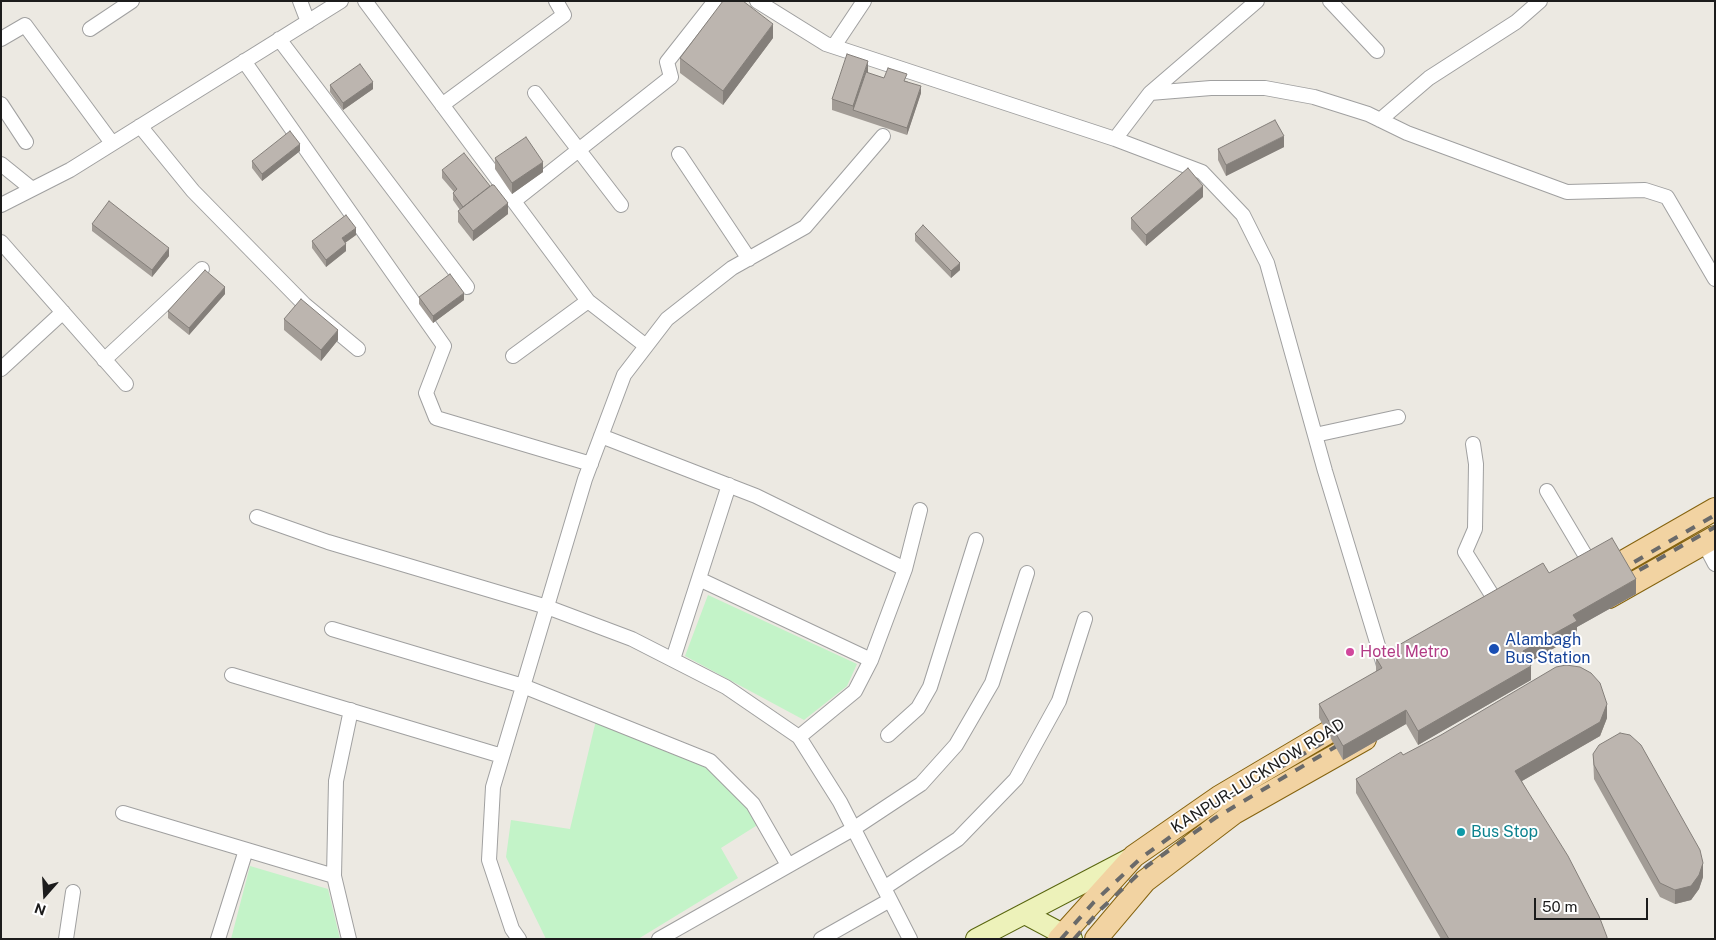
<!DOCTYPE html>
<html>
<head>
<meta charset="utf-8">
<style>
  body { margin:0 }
  #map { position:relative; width:1716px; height:940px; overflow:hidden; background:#ece9e2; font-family:"Public Sans",sans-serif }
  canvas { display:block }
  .frame { position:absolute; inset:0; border:2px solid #1c1c1c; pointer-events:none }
  .north { position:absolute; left:20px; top:870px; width:50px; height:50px; -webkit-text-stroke:4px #fff; paint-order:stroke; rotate:199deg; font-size:14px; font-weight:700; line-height:20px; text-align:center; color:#1c1c1c }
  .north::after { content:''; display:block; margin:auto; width:18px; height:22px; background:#1c1c1c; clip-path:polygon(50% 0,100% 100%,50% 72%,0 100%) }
  .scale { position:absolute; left:1534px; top:898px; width:114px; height:22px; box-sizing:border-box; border:2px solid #1c1c1c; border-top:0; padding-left:6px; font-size:15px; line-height:18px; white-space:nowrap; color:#1c1c1c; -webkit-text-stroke:4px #fff; paint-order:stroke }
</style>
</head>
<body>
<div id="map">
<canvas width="1716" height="940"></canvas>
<div class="frame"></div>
<div class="north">N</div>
<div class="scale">50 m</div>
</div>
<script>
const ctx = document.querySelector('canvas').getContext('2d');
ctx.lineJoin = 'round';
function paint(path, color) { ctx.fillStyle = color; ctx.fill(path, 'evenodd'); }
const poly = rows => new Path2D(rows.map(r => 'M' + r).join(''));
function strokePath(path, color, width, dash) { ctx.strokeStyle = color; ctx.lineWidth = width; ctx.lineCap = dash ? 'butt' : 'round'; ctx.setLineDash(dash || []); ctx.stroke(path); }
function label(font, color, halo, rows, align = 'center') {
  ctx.font = font + ' "Public Sans",sans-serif'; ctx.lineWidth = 4; ctx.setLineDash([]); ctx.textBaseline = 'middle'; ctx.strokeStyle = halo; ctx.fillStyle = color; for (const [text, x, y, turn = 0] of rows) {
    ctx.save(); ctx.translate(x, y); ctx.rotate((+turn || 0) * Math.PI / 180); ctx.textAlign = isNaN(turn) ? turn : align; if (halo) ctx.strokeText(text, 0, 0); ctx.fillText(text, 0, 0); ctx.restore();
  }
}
const park = poly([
  [708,595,857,664,847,686,804,720,685,656],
  [598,712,730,778,759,824,721,848,738,878,638,939,546,939,506,857,511,820,570,829],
  [250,866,328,889,340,939,231,939]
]);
const minor = poly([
  [300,1,308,22],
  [365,1,588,301,646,346],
  [757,1,826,44,1115,139,1202,172,1243,215,1267,263,1325,471,1386,672],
  [1330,1,1377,51],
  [90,29,132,1],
  [1,39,25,25,112,143],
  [279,39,467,287],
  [834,46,864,1],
  [244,61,444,346,426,393,436,418,591,464],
  [535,93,621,205],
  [1150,93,1257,1],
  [1,104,26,142],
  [442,105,564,15,556,1],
  [1380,120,1429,78,1516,22,1540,1],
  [140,126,193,191,305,305,358,349],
  [1115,139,1150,93,1211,88,1265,88,1314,97,1368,114,1407,133,1567,192,1645,190,1667,197,1715,279],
  [679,154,749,259],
  [1,164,32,189],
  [514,201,671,77,667,62,715,1],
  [1,205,70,170,341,1],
  [1,242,126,384],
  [513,356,588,301],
  [104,360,202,269],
  [1,369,63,312],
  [1315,435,1398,417],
  [601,436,756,496,905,569],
  [1473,444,1476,464,1475,529,1465,552,1500,608],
  [1547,491,1594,570],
  [257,517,328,542,547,607,632,639,726,687,799,737,840,802,910,939],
  [1704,543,1715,564],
  [701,580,871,660],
  [332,629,523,686,710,761,753,804,788,865],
  [673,659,729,485],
  [232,675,502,756],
  [888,735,918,708,930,687,976,540],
  [799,737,855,691,871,660,905,569,920,510],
  [123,813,334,876],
  [884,888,958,839,1016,779,1059,701,1085,619],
  [66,939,73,892],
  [218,939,246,850],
  [349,939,334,876,336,781,351,710],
  [519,939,512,929,489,860,493,787,585,479,624,375,667,319,732,268,805,227,883,136],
  [659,939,853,829,921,784,956,745,992,683,1027,573],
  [821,939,890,900]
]);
const secondary = poly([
  [1025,914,1072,939],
  [976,939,1129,859]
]);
const primary = poly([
  [1600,575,1715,509],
  [1609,597,1715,537],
  [1059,939,1134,856,1219,797,1354,717],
  [1096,939,1145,881,1234,813,1365,739]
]);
const rail = poly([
  [1617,572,1715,515],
  [1622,580,1715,527],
  [1061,939,1094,902,1141,858,1209,809,1343,731],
  [1074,939,1101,909,1147,866,1215,818,1347,740]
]);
const wall = poly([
  [773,38,723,105,680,73,680,58],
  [868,73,884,78,907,81,921,93,907,135,832,110,832,99],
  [330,85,373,89,343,110,330,92],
  [1284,147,1226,176,1218,160,1218,149],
  [300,151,262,181,252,168,252,161],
  [495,158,543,172,512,194,495,169],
  [442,170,508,214,473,241,458,222,458,211,460,210,453,200,453,193,454,192,442,178],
  [1203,197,1146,246,1131,229,1131,218],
  [92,224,169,256,152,277,92,231],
  [915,234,960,270,951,278,915,241],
  [356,235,345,243,346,251,326,267,312,248,312,241],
  [225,294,189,335,168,318,168,311],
  [419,297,464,300,433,323,419,304],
  [284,319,338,340,321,361,284,330],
  [1549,573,1636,594,1577,627,1577,635,1529,662,1531,680,1418,745,1406,724,1343,760,1319,718,1319,704,1376,672,1376,658],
  [1607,718,1600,736,1522,781,1607,939,1441,939,1356,793,1356,779,1403,755],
  [1593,754,1703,877,1699,889,1691,900,1675,904,1660,897,1594,779]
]);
const shadedWall = poly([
  [773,24,773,38,723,105,723,91],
  [868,61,868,72,855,110,853,110,853,106],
  [373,82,373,89,343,110,343,103],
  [921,86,921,93,907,135,907,128],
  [1284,136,1284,147,1226,176,1226,165],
  [300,144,300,151,262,181,262,174],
  [543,162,543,172,512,194,512,183],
  [1203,186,1203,197,1146,246,1146,235],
  [508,203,508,214,473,241,473,231],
  [356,228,356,235,342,245,342,238],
  [346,244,346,251,326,267,326,260],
  [169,248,169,256,152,277,152,270],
  [960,263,960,270,951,278,951,271],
  [225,287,225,294,189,335,189,328],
  [464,293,464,300,433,323,433,316],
  [338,330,338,340,321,361,321,350],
  [1636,579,1636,594,1577,627,1577,635,1523,666,1523,651,1573,615],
  [1531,666,1531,680,1418,745,1418,731],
  [1607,704,1607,718,1600,736,1515,785,1515,771],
  [1406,710,1406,724,1343,760,1343,746],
  [1703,863,1703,877,1699,889,1691,900,1675,904,1675,890]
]);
const building = poly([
  [723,1,743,1,773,24,723,91,680,58,723,1],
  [847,54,868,61,853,106,832,99,847,54],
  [360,64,373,82,343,103,330,85,360,64],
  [888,68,907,74,904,81,921,86,907,128,853,110,866,72,884,78,888,68],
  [1275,120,1284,136,1226,165,1218,149,1275,120],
  [290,131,300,144,262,174,252,161,290,131],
  [526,137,543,162,512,183,495,158,526,137],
  [464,153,490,186,463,207,453,193,457,189,442,170,464,153],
  [1188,168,1203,186,1146,235,1131,218,1188,168],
  [492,185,494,185,508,203,473,231,458,211,492,185],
  [109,201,169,248,152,270,92,224,109,201],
  [346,215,356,228,342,238,346,244,326,260,312,241,346,215],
  [923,225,960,263,951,271,915,234,923,225],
  [205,270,225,287,189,328,168,311,205,270],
  [450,274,464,293,433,316,419,297,450,274],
  [301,299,338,330,321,350,284,319,301,299],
  [1612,538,1636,579,1573,615,1577,621,1523,651,1531,666,1418,731,1406,710,1343,746,1319,704,1382,668,1376,658,1543,563,1549,573,1612,538],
  [1566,665,1580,667,1591,673,1600,683,1607,704,1600,722,1515,771,1568,856,1599,916,1607,937,1607,939,1449,939,1356,779,1401,752,1403,755,1441,735,1556,667,1566,665],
  [1620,733,1630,735,1641,745,1700,850,1703,863,1699,875,1691,886,1675,890,1660,883,1594,765,1593,754,1599,745,1620,733]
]);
const markers = [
  [1494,649,6,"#1a4fb4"],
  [1350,652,5,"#d1479c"],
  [1461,832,5,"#0f9aa8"]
];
const transitNames = [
  ["Alambagh",1505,640],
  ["Bus Station",1505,658]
];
const hotelNames = [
  ["Hotel Metro",1360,652]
];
const streetNames = [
  ["KANPUR-LUCKNOW ROAD",1258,776,-32]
];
const cultureNames = [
  ["Bus Stop",1471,832]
];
paint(park, '#c3f3c8');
strokePath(minor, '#a0a0a0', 16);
strokePath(secondary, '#59660f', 22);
strokePath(primary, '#85630f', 24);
strokePath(minor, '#fff', 14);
strokePath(secondary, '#edf2ba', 20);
strokePath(primary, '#f2d3a2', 22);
strokePath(rail, '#6a6a6a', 4, [10, 10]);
paint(wall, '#a29c96');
paint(shadedWall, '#847f7a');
paint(building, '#bcb5af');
strokePath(building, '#847f7a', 1);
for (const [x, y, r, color] of markers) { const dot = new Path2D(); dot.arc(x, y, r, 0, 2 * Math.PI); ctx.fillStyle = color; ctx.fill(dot); strokePath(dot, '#fff', 2); }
label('16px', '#164399', '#fff', transitNames, 'left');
label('16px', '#b23c85', '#fff', hotelNames, 'left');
label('16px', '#1c1c1c', '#fff', streetNames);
label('16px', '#0d838f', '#fff', cultureNames, 'left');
</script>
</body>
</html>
